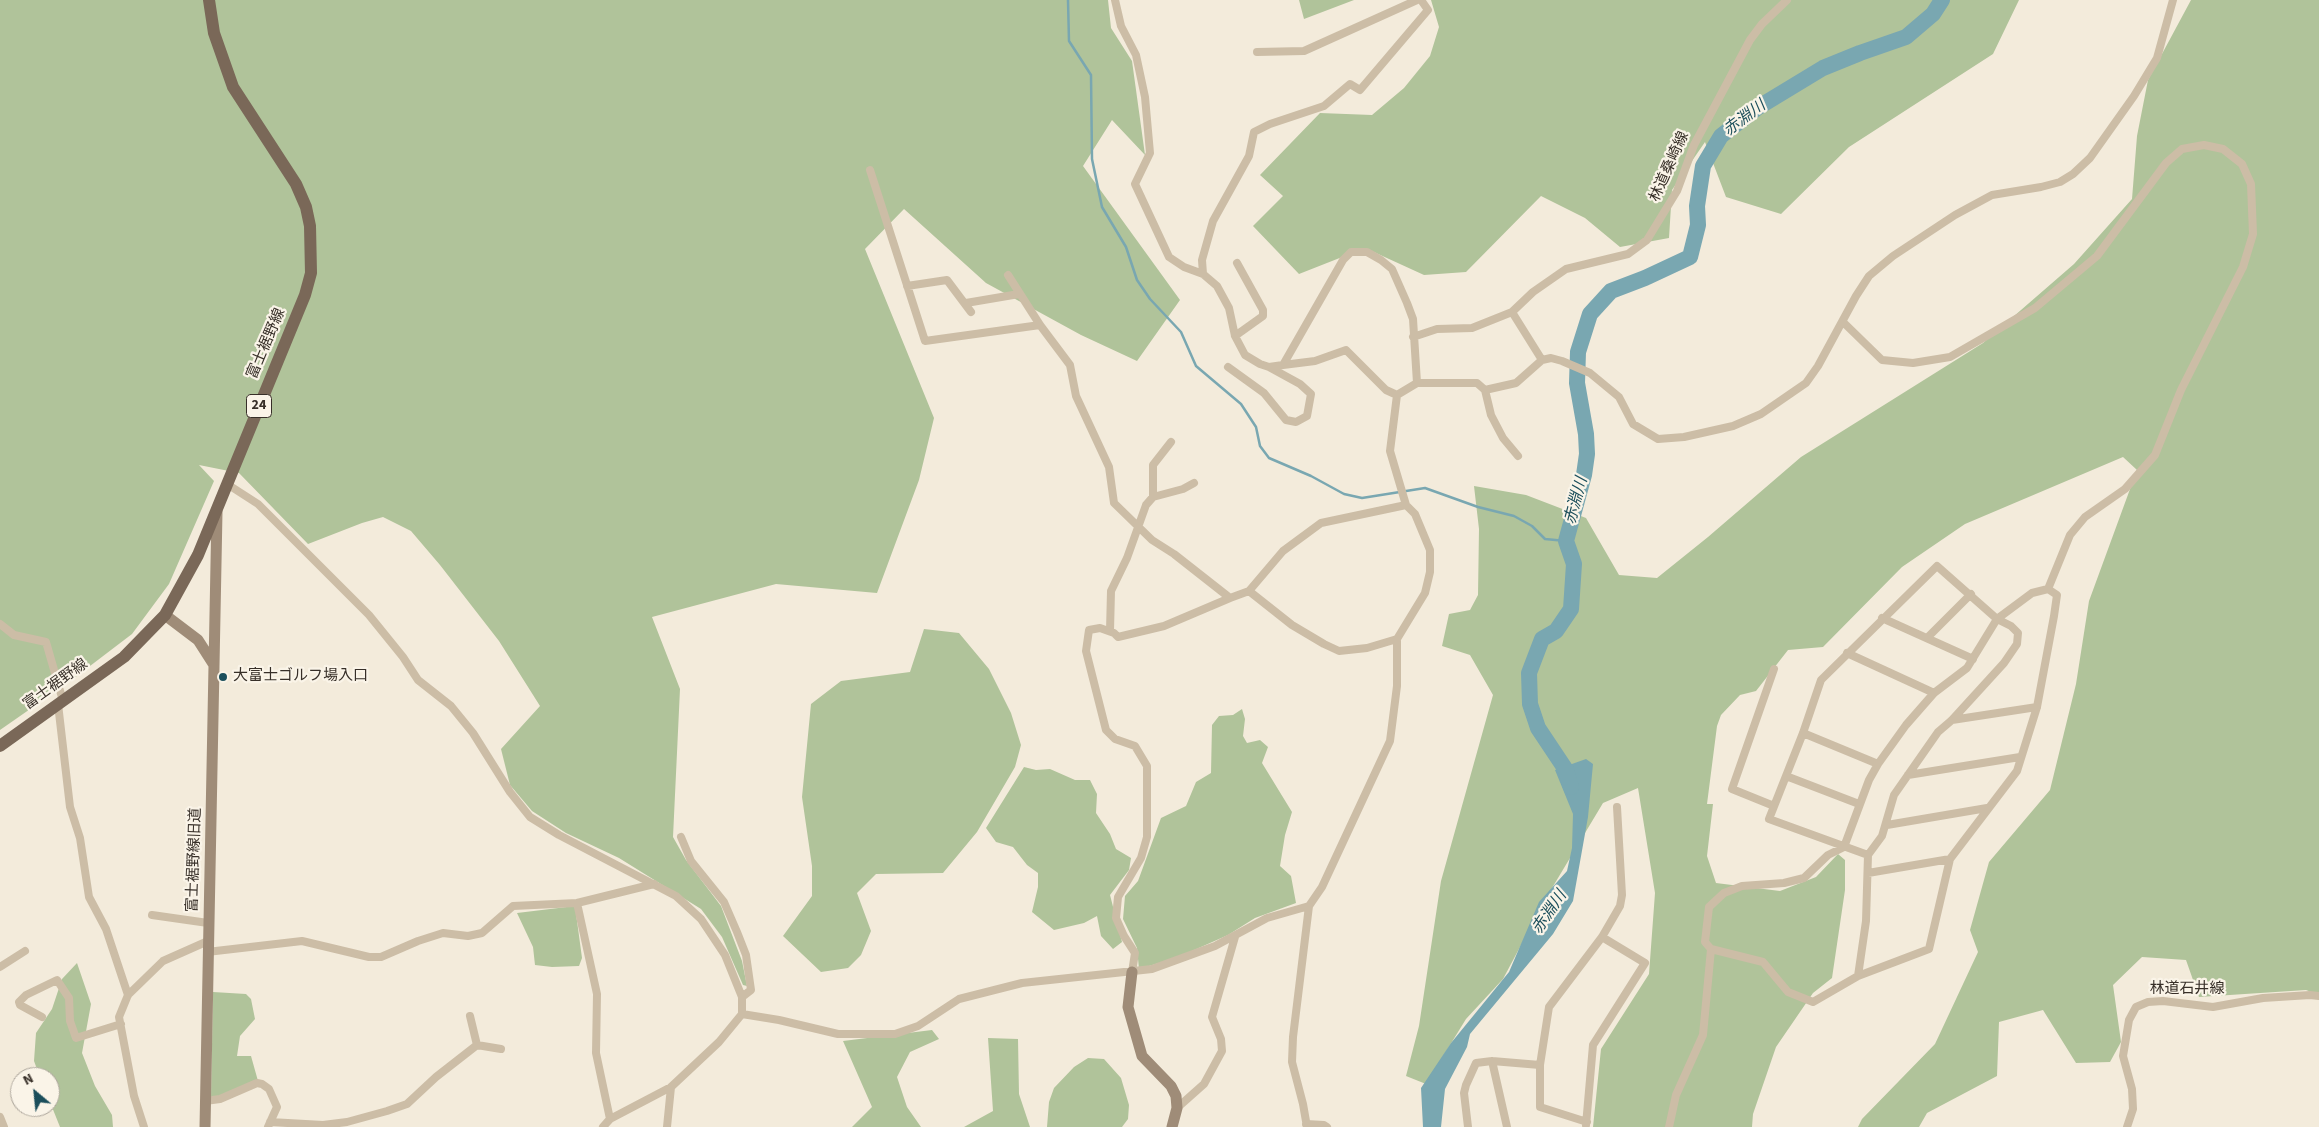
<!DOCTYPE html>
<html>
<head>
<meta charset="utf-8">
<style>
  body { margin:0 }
  #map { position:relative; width:2319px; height:1127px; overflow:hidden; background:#f3ebdb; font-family:"Source Sans 3",sans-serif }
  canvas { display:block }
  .north { position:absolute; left:10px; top:1067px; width:50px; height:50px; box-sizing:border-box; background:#faf4e8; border:1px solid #aca59b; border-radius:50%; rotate:332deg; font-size:14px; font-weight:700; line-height:20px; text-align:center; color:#372f28 }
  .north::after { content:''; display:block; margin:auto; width:18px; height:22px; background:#1b4e5b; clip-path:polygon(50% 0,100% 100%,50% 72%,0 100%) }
</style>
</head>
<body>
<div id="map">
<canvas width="2319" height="1127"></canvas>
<div class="north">N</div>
</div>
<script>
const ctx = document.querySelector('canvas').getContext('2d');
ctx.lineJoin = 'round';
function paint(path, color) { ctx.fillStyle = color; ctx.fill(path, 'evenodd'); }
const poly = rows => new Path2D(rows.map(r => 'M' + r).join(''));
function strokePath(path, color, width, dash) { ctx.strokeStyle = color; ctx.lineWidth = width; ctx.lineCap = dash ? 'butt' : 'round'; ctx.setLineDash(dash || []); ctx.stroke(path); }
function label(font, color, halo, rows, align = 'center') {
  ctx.font = font + ' "Source Sans 3","Noto Sans JP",sans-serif'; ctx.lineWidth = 4.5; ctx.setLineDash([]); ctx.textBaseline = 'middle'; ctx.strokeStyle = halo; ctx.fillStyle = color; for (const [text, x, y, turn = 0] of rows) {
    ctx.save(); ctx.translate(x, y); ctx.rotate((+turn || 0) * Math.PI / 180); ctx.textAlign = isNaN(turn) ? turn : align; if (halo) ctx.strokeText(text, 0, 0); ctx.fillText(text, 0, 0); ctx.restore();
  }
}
const green = poly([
  [0,0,1108,0,1111,28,1132,61,1145,155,1112,120,1083,166,1180,300,1137,361,1081,335,986,283,904,209,865,249,934,418,919,480,877,593,776,584,652,617,680,689,673,837,686,860,721,906,742,961,747,986,743,985,722,937,701,909,619,858,566,833,532,811,510,785,501,749,540,706,499,641,440,565,411,531,383,517,362,523,308,544,239,473,199,465,214,481,169,584,132,634,69,682,0,730],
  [1299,0,1354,0,1304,19],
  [1431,0,2019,0,1993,54,1849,147,1781,214,1726,197,1705,142,1672,190,1669,238,1620,247,1585,218,1541,196,1466,272,1424,275,1365,248,1299,274,1253,226,1283,196,1260,175,1320,113,1372,115,1404,88,1430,56,1439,27],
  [2191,0,2319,0,2319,995,2306,990,2199,997,2186,960,2142,957,2113,985,2121,1042,2110,1062,2076,1063,2043,1010,1999,1022,1997,1076,1927,1113,1919,1127,1858,1127,1862,1119,1935,1044,1978,952,1970,930,1989,862,2050,790,2076,684,2089,601,2137,470,2123,457,1965,524,1902,567,1823,647,1788,650,1756,691,1740,695,1721,715,1717,726,1707,804,1713,804,1707,856,1716,883,1780,891,1816,877,1838,854,1845,860,1845,890,1832,978,1813,993,1776,1047,1753,1114,1752,1127,1593,1127,1601,1049,1649,974,1655,893,1638,788,1603,803,1546,898,1503,979,1466,1019,1426,1084,1406,1076,1419,1026,1441,881,1493,695,1470,655,1442,646,1449,614,1470,610,1478,595,1479,529,1474,486,1526,495,1586,518,1619,575,1657,578,1708,537,1801,457,1983,343,2074,264,2132,199,2137,136,2148,80],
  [924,629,959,633,989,669,1011,713,1021,745,1015,767,977,832,943,873,876,874,857,893,871,931,861,955,848,968,821,972,783,936,812,896,812,866,802,797,811,704,841,681,910,672],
  [1242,709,1245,719,1243,736,1247,743,1260,740,1268,747,1262,763,1292,812,1285,835,1280,866,1291,876,1296,903,1255,918,1228,935,1192,951,1166,961,1139,969,1137,948,1123,919,1125,896,1138,881,1161,818,1186,806,1196,782,1211,773,1212,725,1219,716,1233,715],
  [1024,767,1036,770,1050,769,1075,780,1090,780,1097,794,1096,813,1110,834,1116,849,1131,858,1129,870,1110,895,1122,942,1113,949,1101,936,1097,916,1084,923,1054,930,1032,912,1038,887,1038,873,1027,865,1013,847,996,842,986,828],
  [575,906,582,958,579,966,552,967,535,965,533,947,517,913],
  [77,963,91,1004,82,1053,95,1086,112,1115,113,1127,60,1127,50,1102,50,1077,40,1077,34,1061,36,1033,52,1009,62,979],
  [213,992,246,994,251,999,255,1019,240,1036,237,1056,251,1056,258,1081,227,1094,211,1098],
  [932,1030,939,1039,910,1052,897,1077,907,1107,921,1127,852,1127,872,1107,843,1041],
  [988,1038,1018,1039,1019,1094,1030,1127,964,1127,993,1111],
  [1088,1058,1104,1059,1121,1078,1129,1105,1128,1119,1122,1127,1047,1127,1049,1102,1054,1088,1074,1067]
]);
const water = poly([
  [1586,759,1593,764,1588,817,1573,901,1553,934,1470,1034,1467,1047,1445,1089,1441,1127,1423,1127,1421,1088,1451,1043,1509,972,1539,902,1567,871,1572,848,1573,814,1555,770]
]);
const stream = poly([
  [1068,0,1069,41,1091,75,1092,159,1102,207,1126,247,1137,280,1150,299,1181,332,1196,366,1241,404,1256,427,1260,446,1269,458,1311,476,1344,494,1362,498,1425,488,1478,507,1514,516,1532,526,1545,539,1566,541]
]);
const river = poly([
  [1571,787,1566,770,1538,728,1530,704,1529,673,1542,639,1556,631,1571,609,1574,564,1566,541,1584,475,1587,454,1586,434,1577,383,1578,352,1590,314,1611,291,1645,278,1690,257,1698,225,1697,206,1703,166,1721,136,1757,108,1823,68,1860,53,1906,37,1933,14,1942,0]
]);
const street = poly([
  [1115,0,1121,26,1136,55,1145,97,1150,153,1135,184,1169,257,1184,267,1203,274,1217,286,1229,308,1235,336,1245,355,1260,364,1269,367,1283,365,1343,260,1351,252,1367,252,1381,260,1392,269,1407,303,1413,319,1417,383],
  [1257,52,1304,51,1417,0],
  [870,170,925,341,1040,325],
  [1203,274,1202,260,1213,221,1249,156,1254,132,1270,124,1324,106,1350,84,1360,90,1428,10,1421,0],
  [1008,275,1040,325,1070,365,1076,396,1109,467,1114,503,1152,540,1174,554,1230,598,1249,591,1292,625,1324,644,1339,651,1367,648,1397,639],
  [907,286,947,280,971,312],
  [966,303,1019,294],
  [1512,312,1542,360],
  [1843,322,1882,360,1913,363,1950,357,2035,308,2097,256,2166,163,2182,149,2204,145,2223,149,2242,164,2251,184,2253,234,2243,267,2181,390,2155,455,2125,489,2085,517,2070,535,2048,589],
  [1235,336,1263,316,1263,310,1237,263],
  [1413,337,1437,329,1472,328,1512,312,1533,292,1566,269,1628,254,1647,240,1677,191,1694,145,1750,40,1762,24,1787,0],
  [1283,365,1315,361,1346,350,1386,390,1397,395],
  [1228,367,1264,393,1286,420,1296,422,1307,416,1311,394,1300,384,1269,367],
  [1485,390,1516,383,1542,360,1551,358,1562,361,1590,373,1619,397,1633,424,1658,439,1684,437,1733,426,1761,414,1806,383,1818,366,1856,296,1869,276,1893,256,1955,215,1992,195,2041,187,2060,182,2073,174,2090,158,2134,96,2157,58,2173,0],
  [227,484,258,504,369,615,403,657,418,680,451,706,473,733,510,792,530,817,559,835,676,896,701,919,725,955,742,997,742,1014,719,1042,671,1087,610,1119,603,1127],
  [1153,497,1153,465,1171,442],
  [2048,589,2057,595,2054,616,2037,707,2017,771,1950,859,1929,949,1858,976,1813,1002,1788,992,1763,962,1711,949,1705,942,1709,907,1724,893,1742,886,1784,883,1804,878,1828,855,1844,847,1869,780,1878,764,1906,725,1934,693,1967,668,1997,619,2032,593,2048,589],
  [1249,591,1283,551,1321,523,1406,505],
  [1882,618,1973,659],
  [0,624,14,635,46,642,63,701],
  [1110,631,1111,591,1127,558,1146,505,1153,497,1183,489,1194,483],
  [1927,638,1971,594],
  [1847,653,1934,693],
  [1774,669,1732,789,1774,806],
  [58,704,70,807,80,838,89,897,106,929,128,995],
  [1952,720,2037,707],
  [1803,733,1878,764],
  [1908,775,2020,757],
  [1786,776,1859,804],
  [1887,825,1987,808],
  [681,837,691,861,724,902,737,932,746,955,751,990,742,997],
  [1868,873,1950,859],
  [577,903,597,994,596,1053,610,1119],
  [152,915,208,923],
  [207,952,302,941,369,957,381,957,418,941,443,933,468,936,482,933,513,906,577,903,654,884],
  [0,967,25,951],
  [1132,972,1135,953,1124,936,1116,918,1118,897,1141,858,1147,837,1147,766,1135,746,1115,739,1106,730,1086,651,1089,630,1100,628,1114,633,1118,637,1164,626,1230,598],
  [1858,976,1866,921,1868,855,1882,836,1894,795,1938,732,1952,720,2004,663,2017,644,2018,633,2011,626,1997,619,1937,566,1821,680,1803,733,1769,819,1868,855],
  [742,1014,779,1020,838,1034,895,1034,918,1026,959,999,1022,983,1152,969,1215,946,1267,918,1309,906],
  [470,1016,477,1045],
  [42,1017,20,1005,19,1002,26,995,57,980,69,998,70,1021,76,1038,121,1024],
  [1492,1061,1507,1127],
  [205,1101,220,1099,257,1083,262,1084,269,1089,277,1107,268,1127],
  [1177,1108,1204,1084,1222,1051,1221,1039,1212,1017,1235,937],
  [0,1117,4,1127],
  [270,1122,323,1125,347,1122,387,1111,407,1104,436,1077,477,1045,501,1049],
  [1587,1122,1540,1107,1540,1065,1549,1007,1602,937,1620,906,1622,895,1617,807],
  [1306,1124,1324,1125,1327,1127],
  [1586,1125,1593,1045,1645,963,1602,937],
  [144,1127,134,1096,119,1017,128,995,163,961,208,941],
  [667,1127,671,1087],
  [1307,1127,1303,1104,1292,1062,1293,1037,1309,906,1322,887,1390,741,1397,686,1397,639,1425,593,1430,572,1430,550,1415,514,1406,505,1390,451,1397,395,1417,383,1477,383,1485,390,1491,415,1503,438,1518,456],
  [1468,1127,1464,1093,1466,1085,1476,1063,1492,1061,1540,1065],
  [1669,1127,1676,1095,1703,1035,1711,949],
  [2127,1127,2133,1109,2132,1089,2123,1056,2129,1020,2136,1007,2148,1002,2163,1001,2213,1007,2263,998,2310,995,2319,996]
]);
const secondary = poly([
  [165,615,198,640,214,665],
  [1132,972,1128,1007,1142,1056,1171,1086,1176,1096,1177,1108,1172,1127],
  [205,1127,217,512]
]);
const primary = poly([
  [0,746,124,657,165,615,198,555,305,295,311,273,310,226,306,207,296,184,233,87,214,33,209,0]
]);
const markers = [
  [223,677,5,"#1b4e5b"]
];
const shields = [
  [259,406,25]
];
const shieldNames = [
  ["24",259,406]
];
const streetNames = [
  ["林道桑崎線",1670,167,-66],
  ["富士裾野線",267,344,-67],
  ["富士裾野線",56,685,-36],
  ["富士裾野線旧道",195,860,-88],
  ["林道石井線",2187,990]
];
const poiNames = [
  ["大富士ゴルフ場入口",233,677]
];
const waterNames = [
  ["赤淵川",1745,119,-37],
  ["赤淵川",1577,501,-75],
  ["赤淵川",1550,913,-56]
];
paint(green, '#b0c39a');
paint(water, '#79a7b1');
strokePath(stream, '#79a7b1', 2.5);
strokePath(river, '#79a7b1', 16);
strokePath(street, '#ccbda6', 8);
strokePath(secondary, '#9f8c78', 11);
strokePath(primary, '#7a6858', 12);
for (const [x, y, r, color] of markers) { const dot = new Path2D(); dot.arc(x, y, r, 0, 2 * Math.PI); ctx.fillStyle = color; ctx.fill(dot); strokePath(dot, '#faf4e8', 2); }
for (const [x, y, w] of shields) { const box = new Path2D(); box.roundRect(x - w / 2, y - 11.5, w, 23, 4); ctx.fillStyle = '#faf4e8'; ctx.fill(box); strokePath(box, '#372f28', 1); }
label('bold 14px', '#372f28', null, shieldNames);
label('15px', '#372f28', '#faf4e8', streetNames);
label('15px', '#372f28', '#faf4e8', poiNames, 'left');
label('italic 16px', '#1b4e5b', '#faf4e8', waterNames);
</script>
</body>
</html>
